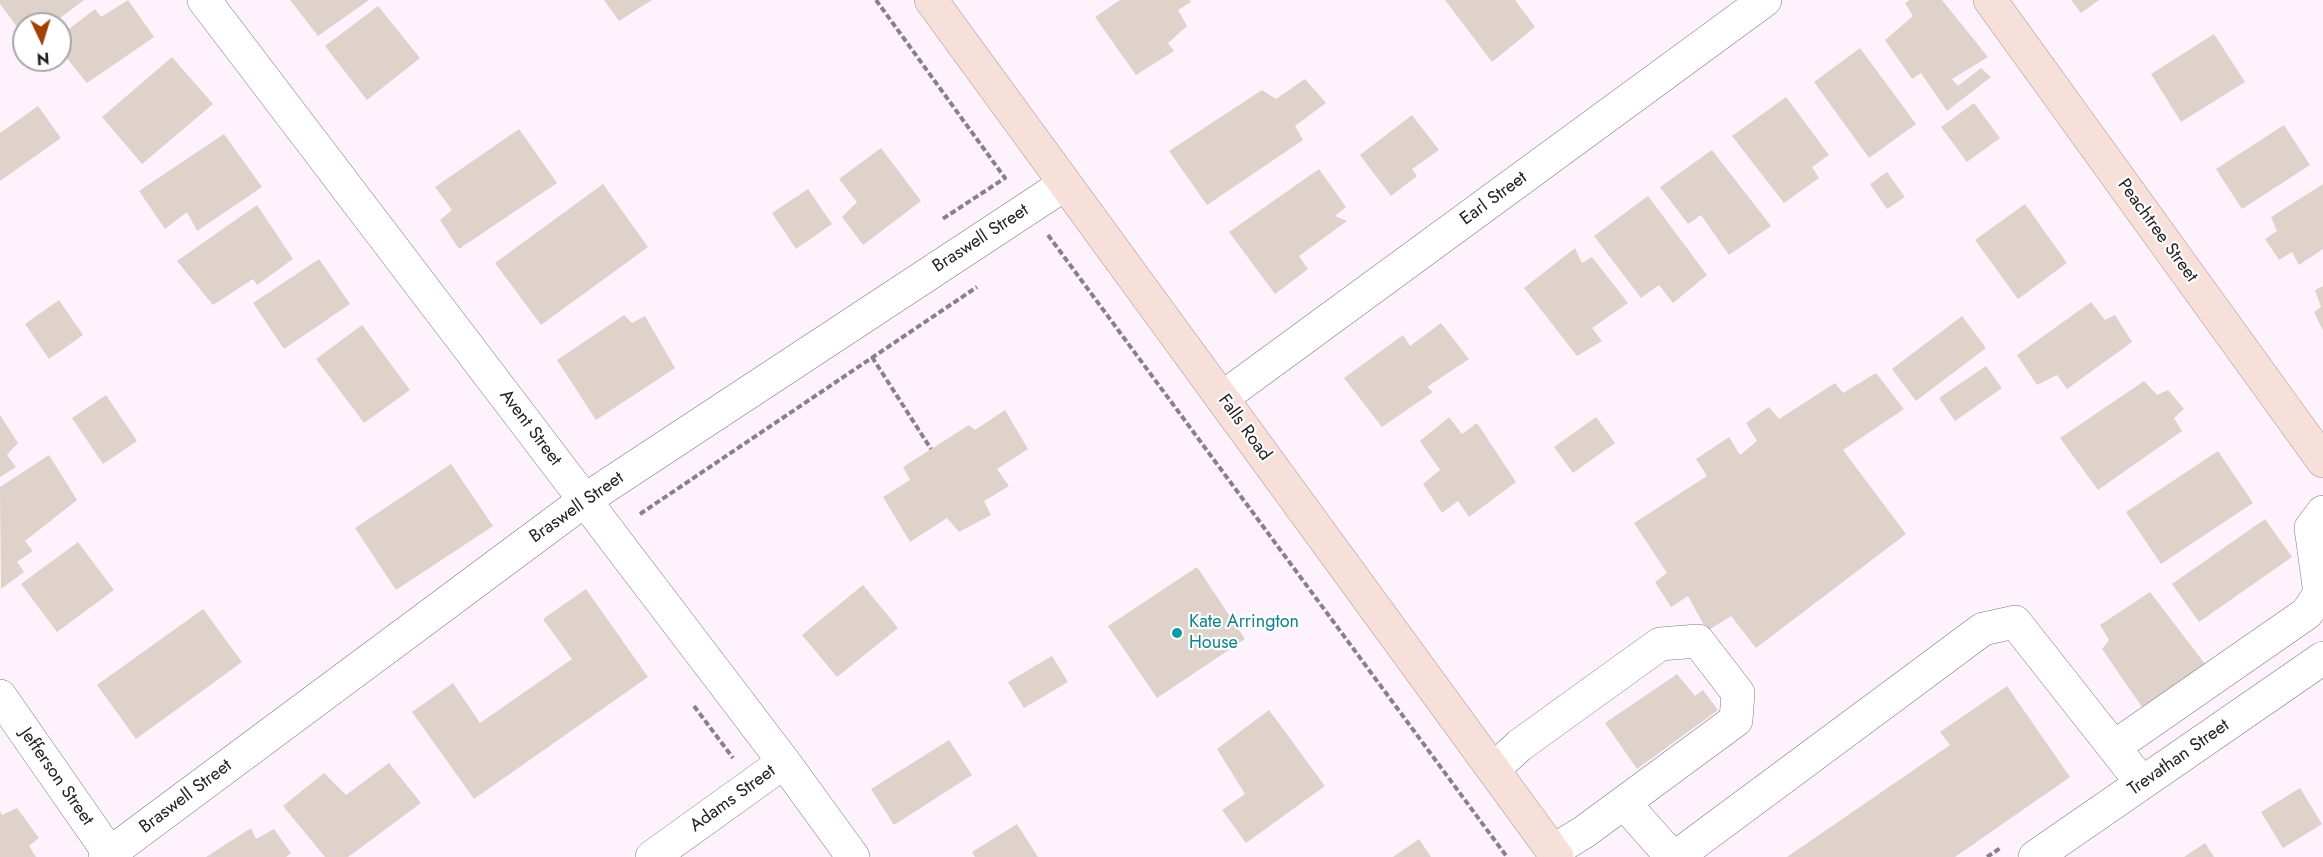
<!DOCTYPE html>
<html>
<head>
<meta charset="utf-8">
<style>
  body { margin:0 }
  #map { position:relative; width:2323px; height:857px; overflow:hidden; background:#fef3fd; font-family:Jost,sans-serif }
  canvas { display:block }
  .north { position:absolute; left:12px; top:12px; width:60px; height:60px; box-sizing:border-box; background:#fff; border:2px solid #a8a6a8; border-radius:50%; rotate:176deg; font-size:16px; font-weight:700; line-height:24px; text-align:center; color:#252125 }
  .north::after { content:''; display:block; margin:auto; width:21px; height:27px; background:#a34004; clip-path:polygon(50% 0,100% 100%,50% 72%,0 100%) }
</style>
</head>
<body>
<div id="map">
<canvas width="2323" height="857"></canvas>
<div class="north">N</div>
</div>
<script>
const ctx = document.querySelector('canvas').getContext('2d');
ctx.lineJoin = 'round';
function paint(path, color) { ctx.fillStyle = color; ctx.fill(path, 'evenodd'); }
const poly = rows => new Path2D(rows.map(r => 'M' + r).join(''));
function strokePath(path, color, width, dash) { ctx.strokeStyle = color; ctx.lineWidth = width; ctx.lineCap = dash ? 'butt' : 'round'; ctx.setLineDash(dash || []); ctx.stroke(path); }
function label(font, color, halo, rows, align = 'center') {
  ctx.font = font + ' Jost,sans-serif'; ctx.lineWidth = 4.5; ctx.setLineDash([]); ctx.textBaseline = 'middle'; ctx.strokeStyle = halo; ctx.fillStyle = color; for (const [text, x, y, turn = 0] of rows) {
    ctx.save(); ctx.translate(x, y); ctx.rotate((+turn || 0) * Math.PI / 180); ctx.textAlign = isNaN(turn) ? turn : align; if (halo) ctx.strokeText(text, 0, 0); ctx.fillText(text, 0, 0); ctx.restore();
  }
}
const building = poly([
  [0,0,84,0,52,24,24,24,24,36,0,4],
  [128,0,154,37,87,83,60,50,60,36,95,9,101,17],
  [290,0,369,0,318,36],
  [604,0,652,0,619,21],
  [1120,0,1190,0,1191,2,1178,10,1187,26,1168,43,1174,51,1136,75,1095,17],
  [1445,0,1515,0,1535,27,1492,62],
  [1910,0,1942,0,1988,57,1952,79,1958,86,1981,68,1991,77,1947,111,1921,73,1912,79,1885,40,1913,16,1905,3],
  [2071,0,2099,0,2081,13],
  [378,6,420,58,367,100,325,46],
  [2214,34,2245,82,2181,122,2151,74],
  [1860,48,1916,124,1869,158,1814,82],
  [172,57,213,104,142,164,102,117],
  [1305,79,1326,103,1295,126,1303,140,1207,205,1169,151,1262,90,1276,99],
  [1786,97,1829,155,1812,167,1819,178,1784,203,1732,136],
  [1974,103,2000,138,1967,162,1941,127],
  [38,106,61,138,0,181,0,133],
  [1412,115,1439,150,1412,169,1417,176,1391,196,1360,155],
  [2284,125,2310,165,2242,209,2216,169],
  [519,129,557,183,459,249,440,220,452,210,435,187],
  [224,134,262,187,197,231,187,212,165,229,139,191],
  [881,148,921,201,863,245,842,217,857,202,839,179],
  [1712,150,1771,226,1729,255,1701,215,1688,224,1660,187],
  [1319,169,1346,207,1335,216,1347,221,1299,256,1308,269,1275,294,1229,232],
  [1887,172,1905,197,1887,209,1870,184],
  [603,184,648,247,541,325,495,263],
  [2323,184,2323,249,2299,265,2292,252,2279,260,2265,239,2277,231,2271,217],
  [808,189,832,224,796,249,772,213],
  [1648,196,1707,275,1673,303,1659,285,1641,298,1594,236],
  [2025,204,2067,263,2018,299,1975,240],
  [257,205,293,259,257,285,253,279,213,305,177,261],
  [1575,248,1582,263,1592,257,1628,303,1592,328,1602,341,1577,356,1524,288],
  [319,259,350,304,284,349,253,303],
  [2323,286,2323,331,2314,312,2321,307,2315,290],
  [59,300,83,335,49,359,25,324],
  [2091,302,2105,320,2115,315,2132,342,2067,389,2057,375,2037,385,2017,355],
  [624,315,632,323,645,316,675,368,596,420,557,360],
  [1962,316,1986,348,1916,401,1892,369],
  [1441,323,1469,359,1427,387,1433,392,1382,427,1344,378,1403,335,1410,346],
  [362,325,410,390,364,423,316,359],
  [1986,366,2002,388,1955,421,1939,398],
  [1876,373,1904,409,1843,450,1906,534,1756,648,1731,616,1707,631,1688,596,1671,607,1655,582,1667,573,1634,523,1707,476,1696,459,1729,437,1740,455,1757,441,1746,423,1769,407,1779,419,1835,383,1843,393],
  [2144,381,2157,395,2168,390,2184,409,2174,418,2182,431,2098,490,2060,438],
  [106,395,137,441,103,464,72,418],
  [1005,410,1028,449,997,469,1009,486,984,501,991,515,959,532,947,518,910,542,883,497,910,480,903,467,969,425,975,430],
  [0,415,18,443,7,455,16,467,0,477],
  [1449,417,1462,434,1477,423,1516,482,1469,517,1458,501,1442,513,1423,484,1440,470,1420,441],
  [1596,417,1615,443,1573,473,1554,447],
  [2218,451,2253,503,2161,564,2126,512],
  [49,455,77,500,25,541,33,551,17,562,24,572,1,589,0,487],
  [451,464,493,526,396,590,355,528],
  [2265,519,2292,557,2199,622,2172,584],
  [78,542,114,590,57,632,21,584],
  [1197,567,1245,639,1157,698,1108,626],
  [863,585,898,628,837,677,802,635],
  [586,589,648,677,474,799,412,712,453,683,480,723,572,659,543,619],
  [2150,592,2205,664,2163,708,2152,700,2142,707,2102,649,2109,640,2100,625],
  [203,609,242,662,136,739,97,685],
  [1052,656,1068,682,1024,708,1008,682],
  [1677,674,1695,696,1703,690,1718,710,1637,769,1605,723],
  [2007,686,2070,777,1955,857,1787,857,1950,745,1940,732],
  [1269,710,1325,786,1246,843,1222,810,1245,794,1217,749],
  [949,740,972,775,894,825,871,789],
  [389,763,421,803,348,857,325,857,283,806,324,773,346,795],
  [2300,788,2322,824,2283,848,2261,812],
  [17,808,39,838,29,846,36,857,0,857,0,811,2,815],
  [1017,824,1038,857,975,857,972,852],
  [251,828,256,839,274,829,291,853,286,857,206,857],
  [1419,839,1431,857,1393,857],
  [2205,843,2214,857,2184,857]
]);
const path = poly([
  [876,0,1005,178,941,220],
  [1048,235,1507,857],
  [872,357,931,449],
  [640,514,977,287],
  [694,706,733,758],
  [1987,857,2002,847]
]);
const minor = poly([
  [204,0,784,762,853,857],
  [1222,398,1765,0],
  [0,696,112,857],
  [2114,747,2307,613,2320,593,2311,528,2323,512],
  [1494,769,1520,745,1660,644,1698,641,1738,693,1736,720,1584,832,1553,851],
  [1624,803,1672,857],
  [105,857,585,500,1065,184],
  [652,857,784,762],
  [1676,857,1983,629,2015,622,2142,783],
  [2035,857,2323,658]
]);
const major = poly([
  [931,0,1557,857],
  [1990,0,2323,461]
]);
const markers = [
  [1177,633,6,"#0f9aa8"]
];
const streetNames = [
  ["Earl Street",1494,199,-36],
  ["Peachtree Street",2157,231,54],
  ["Braswell Street",981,239,-33],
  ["Avent Street",530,428,53],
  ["Falls Road",1244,428,54],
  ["Braswell Street",577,508,-35],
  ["Trevathan Street",2179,758,-35],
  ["Jefferson Street",56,777,55],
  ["Braswell Street",186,797,-37],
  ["Adams Street",733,799,-36]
];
const cultureNames = [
  ["Kate Arrington",1189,623],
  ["House",1189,644]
];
paint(building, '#ded2ca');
strokePath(minor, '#80767f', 34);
strokePath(major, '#aa908a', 34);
strokePath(path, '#888188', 4, [6, 3]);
strokePath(minor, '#fff', 33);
strokePath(major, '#f7e0da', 33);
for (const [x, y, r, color] of markers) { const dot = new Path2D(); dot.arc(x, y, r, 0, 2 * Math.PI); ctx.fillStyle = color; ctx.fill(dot); strokePath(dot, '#fff', 2); }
label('18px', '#252125', '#fff', streetNames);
label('18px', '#0d838f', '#fff', cultureNames, 'left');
</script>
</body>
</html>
